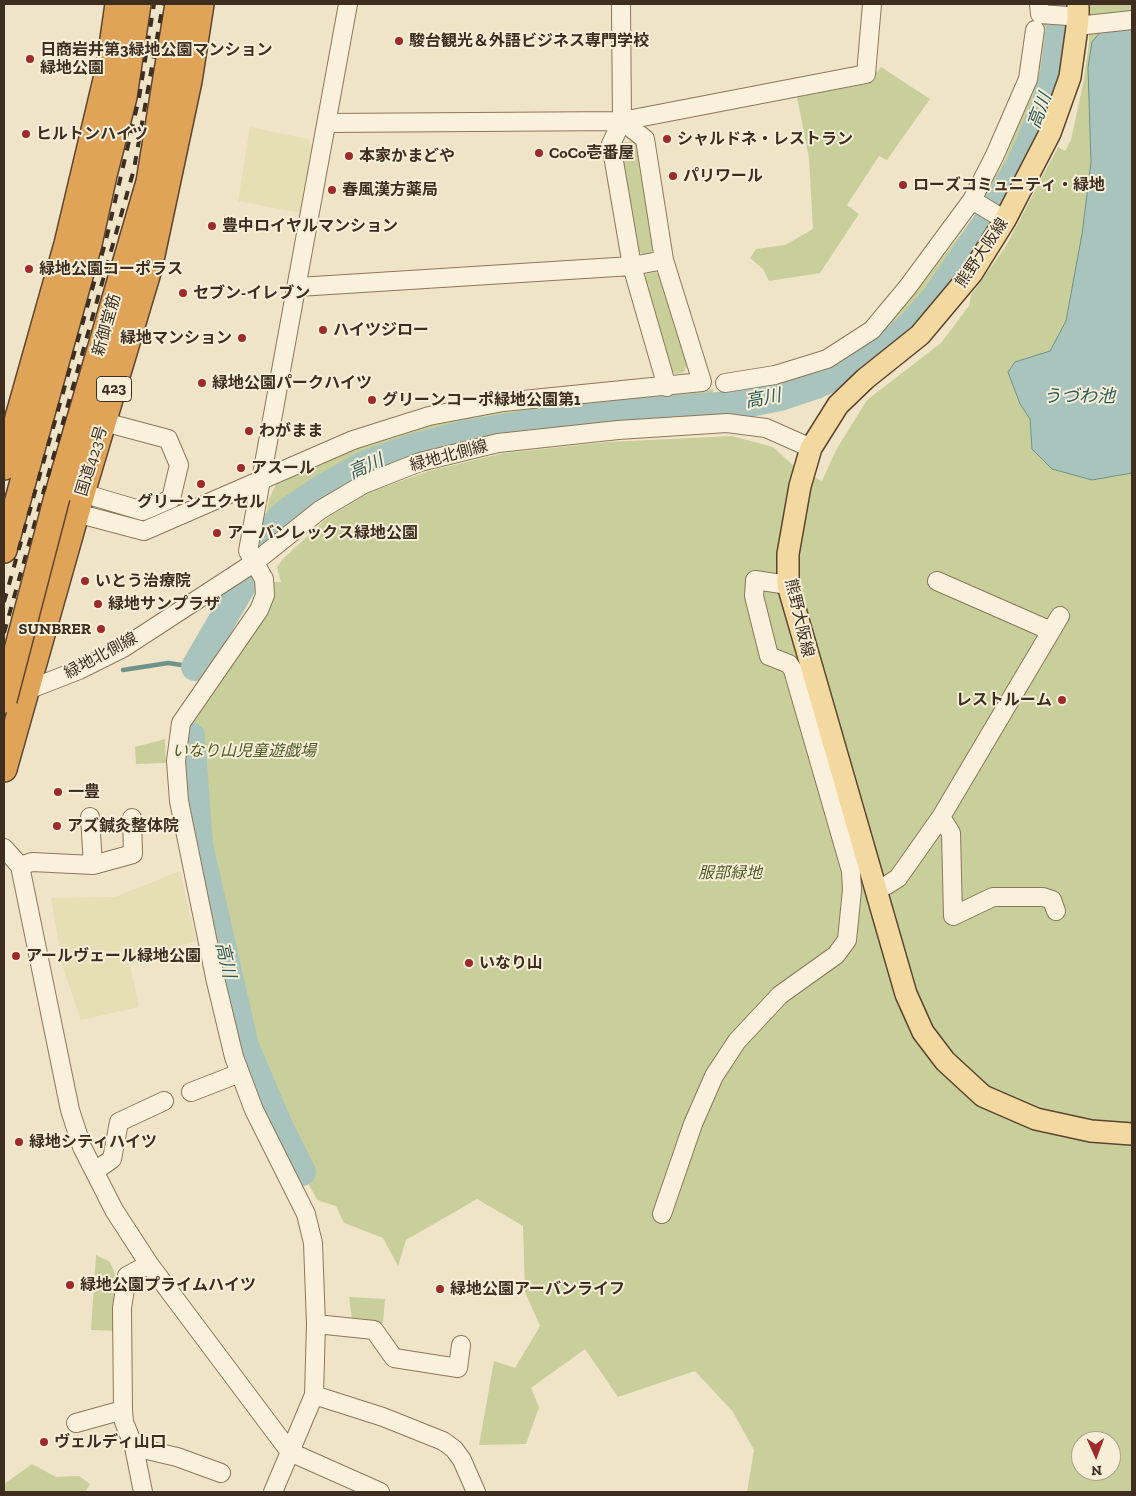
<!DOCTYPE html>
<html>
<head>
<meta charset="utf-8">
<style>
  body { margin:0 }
  #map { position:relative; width:1136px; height:1496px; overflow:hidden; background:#f0e4c8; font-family:"Zilla Slab",serif }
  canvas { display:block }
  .frame { position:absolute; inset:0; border:5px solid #3d2e20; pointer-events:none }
  .north { position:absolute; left:1071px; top:1431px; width:50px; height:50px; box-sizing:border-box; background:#f7eed8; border:1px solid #ada18e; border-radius:50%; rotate:178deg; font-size:14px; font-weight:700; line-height:20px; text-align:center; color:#3d2e20 }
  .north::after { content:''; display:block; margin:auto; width:18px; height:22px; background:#9e2a2b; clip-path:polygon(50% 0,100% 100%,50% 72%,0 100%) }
</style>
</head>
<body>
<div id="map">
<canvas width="1136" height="1496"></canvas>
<div class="frame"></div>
<div class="north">N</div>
</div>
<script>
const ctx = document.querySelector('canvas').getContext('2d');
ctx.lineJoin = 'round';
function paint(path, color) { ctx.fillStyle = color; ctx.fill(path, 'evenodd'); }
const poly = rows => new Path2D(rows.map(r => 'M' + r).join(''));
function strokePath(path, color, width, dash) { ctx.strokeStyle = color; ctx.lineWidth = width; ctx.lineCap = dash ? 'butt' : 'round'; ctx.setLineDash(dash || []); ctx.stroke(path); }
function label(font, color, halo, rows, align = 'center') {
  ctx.font = font + ' "Zilla Slab","Noto Sans JP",serif'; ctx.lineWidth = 4; ctx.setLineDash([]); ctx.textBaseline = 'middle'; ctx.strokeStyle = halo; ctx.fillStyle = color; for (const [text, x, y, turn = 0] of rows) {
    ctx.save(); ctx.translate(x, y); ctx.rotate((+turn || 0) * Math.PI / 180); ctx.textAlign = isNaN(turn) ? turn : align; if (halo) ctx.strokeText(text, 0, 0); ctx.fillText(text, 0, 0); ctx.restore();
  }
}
const farmland = poly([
  [250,127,308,139,312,146,300,213,238,201],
  [180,871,196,941,130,965,139,1007,81,1020,63,968,51,898,115,897]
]);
const green = poly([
  [1089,4,1132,4,1132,1492,747,1492,754,1450,733,1412,695,1371,618,1397,585,1349,531,1388,539,1407,526,1444,479,1445,494,1361,515,1368,540,1326,525,1292,523,1226,477,1199,406,1240,398,1266,383,1238,344,1223,336,1206,317,1200,240,1054,187,789,183,757,188,724,272,599,273,582,281,582,277,567,283,559,327,518,370,492,429,471,504,453,608,442,732,436,773,447,795,467,822,481,836,450,867,400,941,343,969,306,971,295,1006,246,1058,147,1065,151,1071,140,1084,79,1089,42],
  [1081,1441,1111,1441,1111,1471,1081,1471],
  [1043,23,1054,23,1049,74,1040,107,1016,163,994,201,985,195,1005,159,1037,76],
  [881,67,930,99,887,160,879,156,847,205,859,214,820,273,769,281,763,269,750,258,756,249,785,245,813,229,809,158,797,97,866,84],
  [638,141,655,245,651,253,643,254,637,251,618,143],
  [976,214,983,219,933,295,909,323,880,348,850,366,816,382,779,394,745,400,571,413,462,429,410,443,362,460,284,509,269,524,265,520,269,499,278,480,355,445,430,421,502,409,713,389,713,393,778,383,876,337,913,296],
  [656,272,662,278,687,364,684,372,676,374,669,370,643,282,646,274],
  [165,739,166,763,136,764,135,747],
  [96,1255,110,1262,116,1276,122,1280,118,1331,91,1330],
  [349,1297,385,1299,383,1323,352,1320],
  [32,1464,56,1477,79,1476,90,1484,85,1492,4,1492,4,1484]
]);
const water = poly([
  [1132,27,1132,473,1092,480,1052,469,1032,449,1030,419,1020,404,1008,372,1015,362,1050,351,1066,321,1082,234,1091,162,1088,68,1092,42,1101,31,1132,27]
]);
const stream = poly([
  [123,670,168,663,195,667]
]);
const river = poly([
  [265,538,271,528,287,512,321,489,364,465,412,448,465,434,572,417,745,404,780,397,816,385,851,369,882,350,911,325,936,297,983,228,1021,163,1044,109,1054,74,1060,30,1059,4],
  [195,667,245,581],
  [191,736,199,845,245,1046,278,1124,302,1172]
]);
const minor = poly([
  [1039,4,1040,14,1068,16,1086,25,1132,20],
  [622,121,866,74,872,4],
  [622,121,611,144,632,266,667,387],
  [327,123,622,121,621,4],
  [972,200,1005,220],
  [298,287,632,266,664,260],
  [725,383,775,375,827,359,872,330,907,288,972,200,995,155,1028,79,1035,30],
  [82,493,143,511,171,499,179,465,168,439,104,422],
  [76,513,144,531,353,440,429,416,503,402,702,382,664,260,645,139,622,121],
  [937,581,1051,631],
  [18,690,25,691,79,670,123,648,255,562,320,510,364,484,420,462,498,443,618,430,727,423,766,428,811,448],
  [90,817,93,865],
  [941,817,951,833,953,916,993,897,1043,897,1052,900,1056,911],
  [4,848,20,866,70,1110,82,1147,114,1210,149,1264,290,1452,380,1492],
  [20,866,32,862,93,865,133,854,132,818],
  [875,889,887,885,898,878,941,817,1060,616],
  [191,1092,240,1073],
  [95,1171,112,1159,119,1122,164,1101],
  [662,1214,693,1124,714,1076,737,1041,780,995,836,955,847,940,852,890,851,871,793,670,789,664,769,656,754,596,755,580,788,585],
  [316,1324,374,1330,394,1358,458,1368,461,1345],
  [314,1395,383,1417,443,1441,454,1449,462,1460,476,1492],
  [76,1423,123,1410],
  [134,1447,177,1457,221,1473],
  [143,1492,134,1447,124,1422,123,1410,122,1308,127,1276,149,1264],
  [273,1492,314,1395,316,1324,313,1243,306,1214,254,1110,234,1057,216,982,179,801,176,761,181,723,259,610,265,595,264,579,248,551,348,4]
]);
const major = poly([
  [1078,4,1078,20,1070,77,1050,133,1005,220,972,273,920,335,865,379,838,405,811,448,800,486,788,554,788,585,906,994,923,1032,945,1061,983,1096,1036,1119,1091,1131,1132,1134]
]);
const highway = poly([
  [4,467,67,244,109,67,118,4],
  [57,497,149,182,178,4],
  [4,550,89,244,104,175,124,97,138,4],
  [4,769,82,493,149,269,189,81,201,4]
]);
const rail = poly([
  [4,602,106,240,139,98,154,4],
  [4,633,134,169,163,4]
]);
const highwayBridge = poly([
  [4,700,57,497]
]);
const markers = [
  [399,41,5,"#9e2a2b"],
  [30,59,5,"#9e2a2b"],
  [26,134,5,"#9e2a2b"],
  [667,139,5,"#9e2a2b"],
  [539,153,5,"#9e2a2b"],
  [349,156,5,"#9e2a2b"],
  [673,176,5,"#9e2a2b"],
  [903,185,5,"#9e2a2b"],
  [332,190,5,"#9e2a2b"],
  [212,226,5,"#9e2a2b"],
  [29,269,5,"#9e2a2b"],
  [183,293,5,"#9e2a2b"],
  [323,330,5,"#9e2a2b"],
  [242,338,5,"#9e2a2b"],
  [202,383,5,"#9e2a2b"],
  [372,400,5,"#9e2a2b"],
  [249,431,5,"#9e2a2b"],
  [241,468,5,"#9e2a2b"],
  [201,484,5,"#9e2a2b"],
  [217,533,5,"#9e2a2b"],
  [85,581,5,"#9e2a2b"],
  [98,604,5,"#9e2a2b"],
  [101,629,5,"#9e2a2b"],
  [1062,700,5,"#9e2a2b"],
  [58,792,5,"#9e2a2b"],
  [57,826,5,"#9e2a2b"],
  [16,956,5,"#9e2a2b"],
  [469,963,5,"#9e2a2b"],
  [19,1142,5,"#9e2a2b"],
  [70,1285,5,"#9e2a2b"],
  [440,1289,5,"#9e2a2b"],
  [44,1442,5,"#9e2a2b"]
];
const shields = [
  [114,389,35]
];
const shieldNames = [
  ["423",114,389]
];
const poiNames = [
  ["駿台観光＆外語ビジネス専門学校",409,41],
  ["日商岩井第3緑地公園マンション",40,50],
  ["緑地公園",40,68],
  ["ヒルトンハイツ",36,134],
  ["シャルドネ・レストラン",677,139],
  ["CoCo壱番屋",549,153],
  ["本家かまどや",359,156],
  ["パリワール",683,176],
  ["ローズコミュニティ・緑地",913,185],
  ["春風漢方薬局",342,190],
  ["豊中ロイヤルマンション",222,226],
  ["緑地公園コーポラス",39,269],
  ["セブン-イレブン",193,293],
  ["ハイツジロー",333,330],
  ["緑地マンション",232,338,"right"],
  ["緑地公園パークハイツ",212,383],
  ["グリーンコーポ緑地公園第1",382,400],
  ["わがまま",259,431],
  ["アスール",251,468],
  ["グリーンエクセル",201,502,"center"],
  ["アーバンレックス緑地公園",227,533],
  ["いとう治療院",95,581],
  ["緑地サンプラザ",108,604],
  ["SUNBRER",91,629,"right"],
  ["レストルーム",1052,700,"right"],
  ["一豊",68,792],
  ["アズ鍼灸整体院",67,826],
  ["アールヴェール緑地公園",26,956],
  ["いなり山",479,963],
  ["緑地シティハイツ",29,1142],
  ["緑地公園プライムハイツ",80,1285],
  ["緑地公園アーバンライフ",450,1289],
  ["ヴェルディ山口",54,1442]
];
const streetNames = [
  ["熊野大阪線",982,253,-56],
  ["新御堂筋",107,325,-74],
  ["緑地北側線",449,456,-15],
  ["国道423号",92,461,-73],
  ["熊野大阪線",799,618,77],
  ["緑地北側線",101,656,-28]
];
const parkNames = [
  ["いなり山児童遊戯場",244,751],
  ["服部緑地",730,873]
];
const waterNames = [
  ["高川",1040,111,-69],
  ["うづわ池",1079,397],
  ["高川",763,399,-11],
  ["高川",366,467,-24],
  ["高川",225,960,77]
];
paint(farmland, '#e6deb5');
paint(green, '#c9cf9b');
paint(water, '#a9c4bc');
strokePath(water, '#6f938a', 1);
strokePath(stream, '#6f938a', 4.5);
strokePath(river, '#a9c4bc', 28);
strokePath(minor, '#8d765c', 20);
strokePath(major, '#5b4430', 24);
strokePath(highway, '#5b4430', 28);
strokePath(minor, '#faf1dc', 18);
strokePath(major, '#f3d9a0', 21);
strokePath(highway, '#e0a458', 25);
strokePath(rail, '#3d2e20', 4, [9, 9]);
strokePath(highwayBridge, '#5b4430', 28, []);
strokePath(highwayBridge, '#e0a458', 25);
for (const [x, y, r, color] of markers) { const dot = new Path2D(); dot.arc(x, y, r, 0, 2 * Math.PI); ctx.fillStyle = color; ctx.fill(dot); strokePath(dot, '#f7eed8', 2); }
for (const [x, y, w] of shields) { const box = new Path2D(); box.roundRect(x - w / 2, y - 12.5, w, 25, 4); ctx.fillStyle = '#f7eed8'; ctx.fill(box); strokePath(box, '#3d2e20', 1); }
label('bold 15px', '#3d2e20', null, shieldNames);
label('bold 16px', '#3d2e20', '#f7eed8', poiNames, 'left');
label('16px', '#3d2e20', '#f7eed8', streetNames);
label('italic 16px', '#4d5a26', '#f7eed8', parkNames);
label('italic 18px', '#2f5d5a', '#f7eed8', waterNames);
</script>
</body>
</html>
